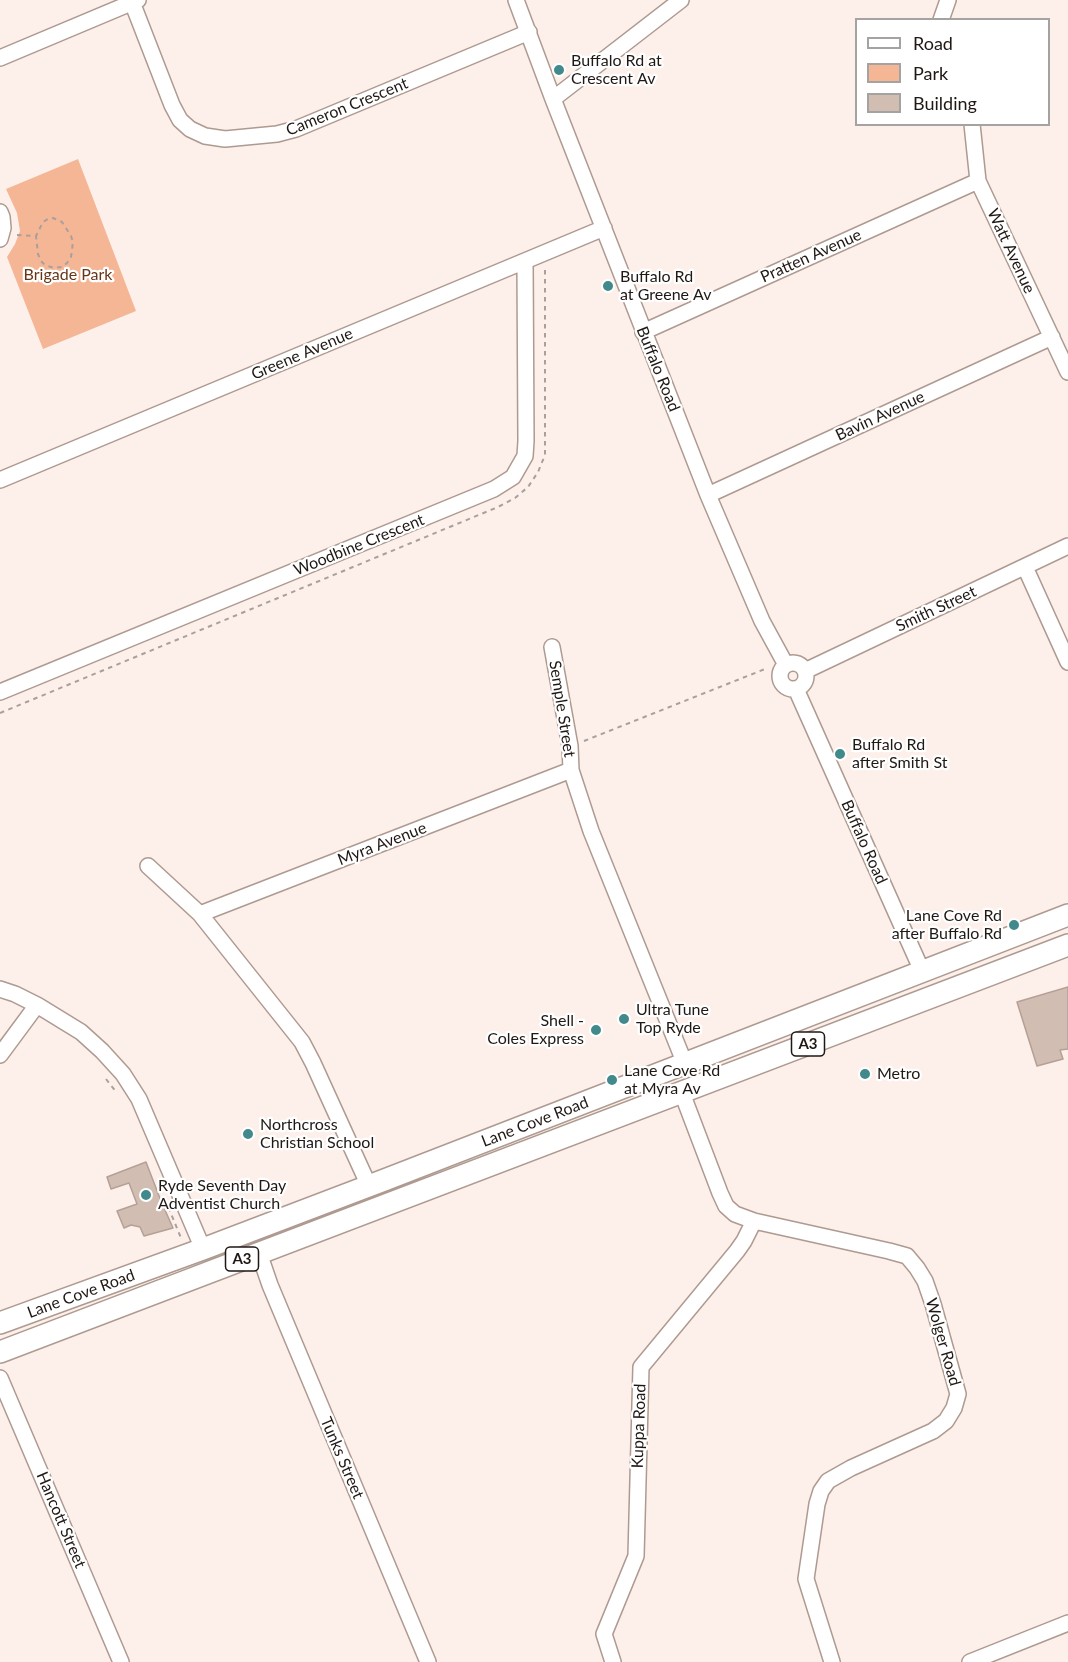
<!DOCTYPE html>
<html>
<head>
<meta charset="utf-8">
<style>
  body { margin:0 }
  #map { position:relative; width:1068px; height:1662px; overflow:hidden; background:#fdf0ea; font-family:Lato,sans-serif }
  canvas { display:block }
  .legend { position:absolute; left:855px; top:18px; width:195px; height:108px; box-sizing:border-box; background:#fff; border:2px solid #a5a3a1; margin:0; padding:8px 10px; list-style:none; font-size:18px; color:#1f1814 }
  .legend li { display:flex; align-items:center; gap:12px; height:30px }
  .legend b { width:30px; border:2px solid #a5a3a1 }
</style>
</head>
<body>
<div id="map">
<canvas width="1068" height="1662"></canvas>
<ul class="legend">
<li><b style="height:8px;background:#fff"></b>Road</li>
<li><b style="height:16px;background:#f5b696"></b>Park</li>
<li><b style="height:16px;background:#d2bdb3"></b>Building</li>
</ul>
</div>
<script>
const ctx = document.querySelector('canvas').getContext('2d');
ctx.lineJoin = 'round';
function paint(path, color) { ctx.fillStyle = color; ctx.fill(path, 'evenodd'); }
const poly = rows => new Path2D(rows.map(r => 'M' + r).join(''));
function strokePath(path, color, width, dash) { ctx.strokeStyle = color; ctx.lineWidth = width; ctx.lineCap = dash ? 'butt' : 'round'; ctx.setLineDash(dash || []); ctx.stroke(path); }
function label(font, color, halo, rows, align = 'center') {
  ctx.font = font + ' Lato,sans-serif'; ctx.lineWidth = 4.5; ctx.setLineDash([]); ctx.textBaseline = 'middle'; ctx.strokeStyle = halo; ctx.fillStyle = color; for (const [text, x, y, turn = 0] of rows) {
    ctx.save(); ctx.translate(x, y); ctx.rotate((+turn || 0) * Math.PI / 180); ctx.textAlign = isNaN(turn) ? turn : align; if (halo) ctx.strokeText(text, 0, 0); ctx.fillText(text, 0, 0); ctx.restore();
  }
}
const green = poly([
  [78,159,136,311,43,349,7,257,15,244,20,231,17,213,6,189]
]);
const building = poly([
  [1068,987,1068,1049,1060,1050,1063,1059,1037,1066,1017,1002,1068,987],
  [146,1162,161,1201,173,1228,144,1236,140,1227,131,1225,124,1228,117,1211,137,1204,129,1183,111,1189,107,1177,146,1162]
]);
const path = poly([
  [17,235,36,236,38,254,41,261,45,265,54,268,62,267,67,263,71,257,73,242,71,236,62,222,53,218,48,219,43,222,36,236],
  [0,713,498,507,515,498,528,487,538,472,545,455,545,270],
  [584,741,765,669],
  [106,1079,117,1093],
  [165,1199,181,1238]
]);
const minor = poly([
  [516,0,553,99,708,495,762,621,786,665],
  [132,2,172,105,180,120,190,129,205,136,225,139,277,134,296,129,529,32],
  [941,20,948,0],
  [0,58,138,0],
  [553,99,681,0],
  [972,124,978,181,1068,372],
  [0,212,2,217,3,228,0,239],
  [643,332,978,181],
  [0,480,604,228],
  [708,495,1052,337],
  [1025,567,1068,662],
  [552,647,570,746,571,770,591,831,685,1064],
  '780 676a13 13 0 1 1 26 0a13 13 0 1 1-26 0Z',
  [805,671,1068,546],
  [796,689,922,971],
  [0,692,494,489,513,477,525,456,526,441,525,261],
  [148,866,200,914,302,1042,313,1063,369,1186],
  [200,914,571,770],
  [0,989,15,994,37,1005,81,1032,102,1051,123,1074,139,1099,203,1249],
  [0,1055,37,1005],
  [682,1093,720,1193,726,1206,735,1214,754,1221,889,1251,907,1256,917,1268,925,1281,933,1304,958,1394,954,1408,946,1421,933,1431,851,1468,828,1481,821,1491,817,1504,806,1579,832,1662],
  [259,1253,270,1285,428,1662],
  [0,1378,121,1662],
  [613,1662,604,1634,636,1556,641,1367,737,1251,744,1241,754,1221],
  [970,1662,1068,1623]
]);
const highway = poly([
  [0,1323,203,1249,387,1179,1068,915],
  [0,1352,1068,945]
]);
const markers = [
  [559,70,6,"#41898b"],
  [608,286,6,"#41898b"],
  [840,754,6,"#41898b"],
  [1014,925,6,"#41898b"],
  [624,1019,6,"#41898b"],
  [596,1030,6,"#41898b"],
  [865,1074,6,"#41898b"],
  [612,1080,6,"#41898b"],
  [248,1134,6,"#41898b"],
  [146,1195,6,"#41898b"]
];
const shields = [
  [808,1044,33],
  [242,1259,33]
];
const shieldNames = [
  ["A3",808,1044],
  ["A3",242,1259]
];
const poiNames = [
  ["Buffalo Rd at",571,61],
  ["Crescent Av",571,79],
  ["Buffalo Rd",620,277],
  ["at Greene Av",620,295],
  ["Buffalo Rd",852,745],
  ["after Smith St",852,763],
  ["Lane Cove Rd",1002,916,"right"],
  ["after Buffalo Rd",1002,934,"right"],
  ["Ultra Tune",636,1010],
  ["Top Ryde",636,1028],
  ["Shell -",584,1021,"right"],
  ["Coles Express",584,1039,"right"],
  ["Lane Cove Rd",624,1071],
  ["at Myra Av",624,1089],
  ["Metro",877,1074],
  ["Northcross",260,1125],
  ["Christian School",260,1143],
  ["Ryde Seventh Day",158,1186],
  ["Adventist Church",158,1204]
];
const streetNames = [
  ["Cameron Crescent",347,107,-22],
  ["Watt Avenue",1011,251,65],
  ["Pratten Avenue",811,256,-24],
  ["Greene Avenue",302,354,-23],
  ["Buffalo Road",658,369,68],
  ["Bavin Avenue",880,416,-25],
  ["Woodbine Crescent",359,545,-22],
  ["Smith Street",936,609,-25],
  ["Semple Street",562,709,81],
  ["Buffalo Road",864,842,66],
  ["Myra Avenue",382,844,-21],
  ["Lane Cove Road",535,1122,-21],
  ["Lane Cove Road",81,1294,-20],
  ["Wolger Road",943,1342,74],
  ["Kuppa Road",639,1426,-88],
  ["Tunks Street",342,1458,67],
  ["Hancott Street",61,1520,67]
];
const parkNames = [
  ["Brigade Park",68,275]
];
paint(green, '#f5b696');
paint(building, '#d2bdb3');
strokePath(building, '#b4a096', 1.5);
strokePath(minor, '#ae9a90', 18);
strokePath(highway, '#ae9a90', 24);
strokePath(path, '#aa9f9a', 2, [4.5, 4.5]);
strokePath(minor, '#fff', 15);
strokePath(highway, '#fff', 21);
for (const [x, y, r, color] of markers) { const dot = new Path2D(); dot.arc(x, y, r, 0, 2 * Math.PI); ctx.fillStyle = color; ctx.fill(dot); strokePath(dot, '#fff', 2); }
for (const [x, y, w] of shields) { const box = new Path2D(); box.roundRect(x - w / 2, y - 12, w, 24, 4.5); ctx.fillStyle = '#fff'; ctx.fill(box); strokePath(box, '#1f1814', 1.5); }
label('bold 15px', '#1f1814', null, shieldNames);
label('16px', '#1f1814', '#fff', poiNames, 'left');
label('16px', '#1f1814', '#fff', streetNames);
label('16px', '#693519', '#fff', parkNames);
</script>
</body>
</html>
